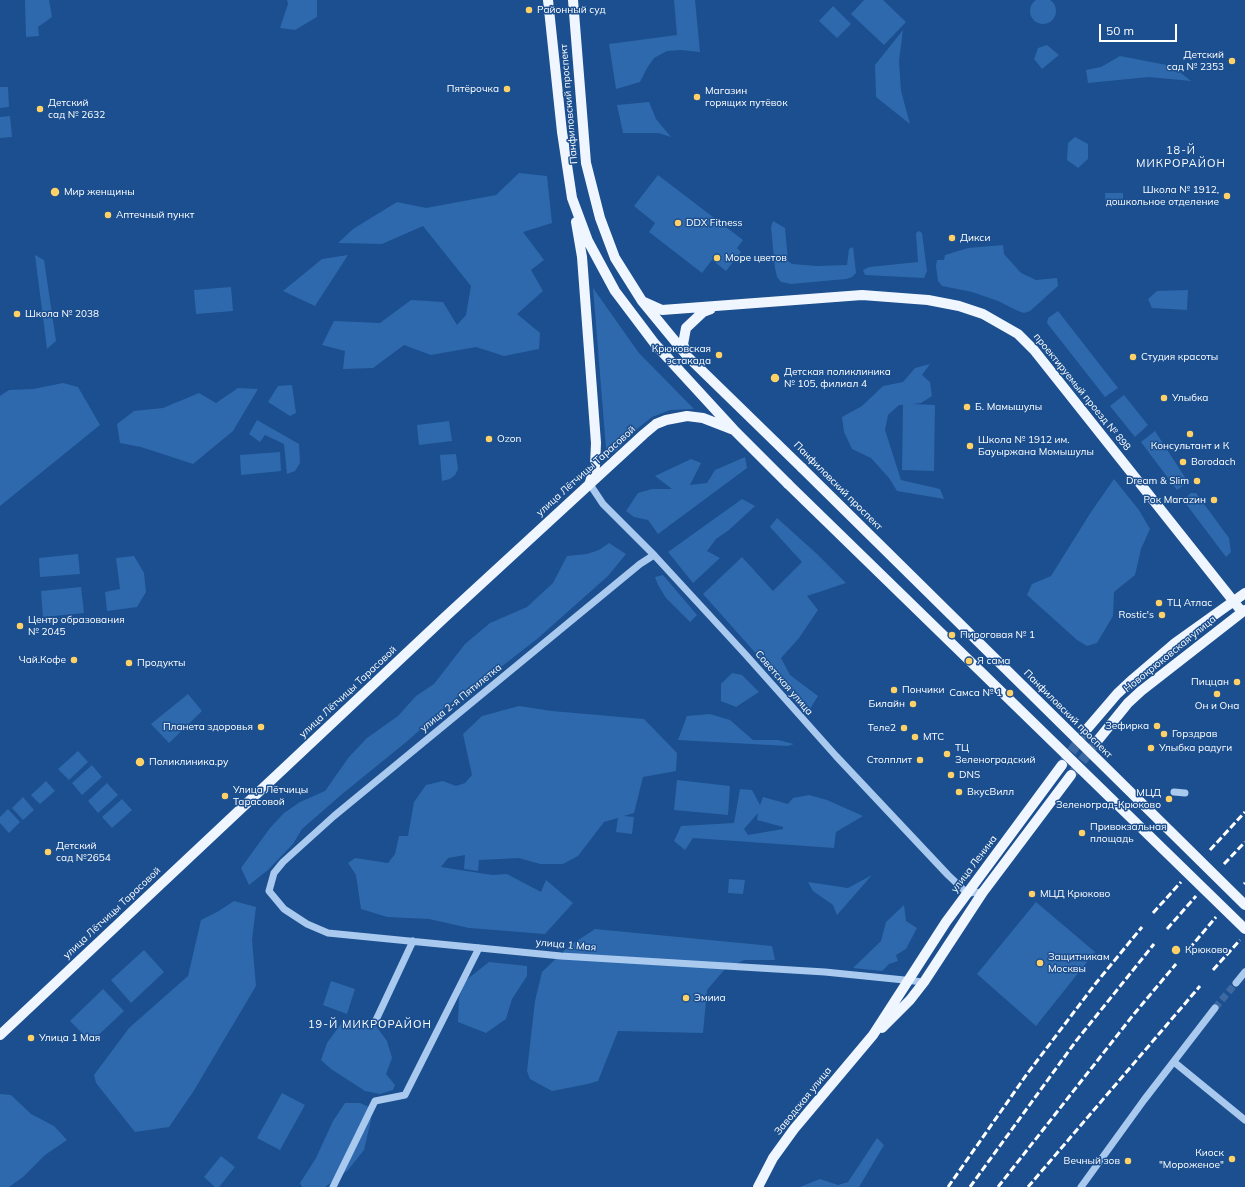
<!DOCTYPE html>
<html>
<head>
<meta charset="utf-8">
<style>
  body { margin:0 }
  #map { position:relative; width:1245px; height:1187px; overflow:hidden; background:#1b4f8f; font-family:Mulish,sans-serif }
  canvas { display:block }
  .scale { position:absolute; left:1099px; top:24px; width:78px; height:18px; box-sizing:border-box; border:2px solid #fff; border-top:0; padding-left:5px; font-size:12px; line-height:14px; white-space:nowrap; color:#fff; -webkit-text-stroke:3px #1b4f8f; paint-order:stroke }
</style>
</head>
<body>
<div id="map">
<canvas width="1245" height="1187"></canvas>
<div class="scale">50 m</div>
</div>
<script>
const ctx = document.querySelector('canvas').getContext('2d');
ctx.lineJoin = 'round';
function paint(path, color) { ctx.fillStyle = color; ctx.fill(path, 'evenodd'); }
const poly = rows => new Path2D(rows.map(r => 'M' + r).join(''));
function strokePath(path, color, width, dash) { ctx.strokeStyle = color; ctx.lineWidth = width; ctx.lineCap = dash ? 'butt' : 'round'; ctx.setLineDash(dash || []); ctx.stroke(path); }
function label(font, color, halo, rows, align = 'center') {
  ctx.font = font + ' Mulish,sans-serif'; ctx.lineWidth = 3; ctx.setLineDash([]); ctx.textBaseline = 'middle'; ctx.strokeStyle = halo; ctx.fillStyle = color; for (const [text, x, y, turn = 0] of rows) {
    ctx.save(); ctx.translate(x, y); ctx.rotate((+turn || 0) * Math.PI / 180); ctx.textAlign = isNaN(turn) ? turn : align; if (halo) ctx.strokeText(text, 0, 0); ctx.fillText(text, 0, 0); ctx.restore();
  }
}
const green = poly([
  '1030 11a13 13 0 1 1 26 0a13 13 0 1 1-26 0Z',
  [25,0,49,0,52,17,38,27,39,36,26,37],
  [287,0,317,0,317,17,295,30,280,28,288,4],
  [674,0,695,0,700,52,681,50,667,51,654,58,647,68,640,82,616,89,609,44,677,35],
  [864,0,883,0,906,22,884,45,851,14],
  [833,6,851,24,837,38,819,21],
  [903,30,899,61,901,91,910,124,876,97,875,65],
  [1047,45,1059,55,1042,69,1034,59,1038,48],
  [1120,56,1172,66,1191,81,1149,77,1088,83,1086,70,1101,67],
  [0,87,8,87,9,107,0,108],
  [649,102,656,119,671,137,658,133,623,133,617,105],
  [10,116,12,137,0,138,0,117],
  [1075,137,1088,144,1088,159,1078,168,1067,160,1068,143],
  [519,173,547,176,552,223,523,232,544,260,531,270,543,291,517,314,540,333,539,349,504,356,476,347,431,355,404,345,373,368,343,369,345,351,322,345,334,321,380,323,411,300,443,302,457,325,466,315,471,286,423,226,382,244,338,243,353,229,397,202,426,208,496,195],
  [658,175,743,240,737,248,741,252,726,271,712,260,702,273,649,232,655,223,634,206],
  [1105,193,1123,193,1123,204,1106,207],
  [773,221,785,228,788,261,792,264,817,266,847,265,849,249,853,247,856,273,852,277,846,279,791,284,781,282,777,277,775,268,771,227],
  [919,231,922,233,927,271,924,278,865,275,863,270,869,267,918,262,916,233],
  [1003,245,1004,254,1021,273,1036,280,1057,278,1058,286,1030,311,1024,313,1018,311,998,301,972,292,942,286,938,281,936,266,937,260,944,260,945,255,968,248],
  [35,255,44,260,56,341,47,349],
  [348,255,315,306,283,291,322,259],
  [231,287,233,311,196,314,194,290],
  [593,288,639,353,694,409,670,410,652,417,638,428,616,451,612,453,608,451,606,448],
  [1188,290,1187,310,1152,308,1148,299,1157,291],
  [1058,311,1118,388,1105,397,1047,323,1048,318],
  [930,364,922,375,930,382,932,396,921,403,913,404,935,405,934,471,902,470,903,405,899,405,888,415,885,430,901,480,940,489,944,499,897,491,889,478,871,458,852,449,844,432,842,417,862,406,883,386,903,382,915,368],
  [63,383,78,387,100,425,0,506,0,396,9,390,33,389],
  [292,385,296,413,290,416,268,402,278,386],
  [238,388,258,389,233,431,193,464,141,447,120,443,117,424,134,411,163,408,199,393,216,403],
  [1124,395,1148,425,1135,437,1110,406],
  [257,420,299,444,300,463,295,471,287,474,284,444,265,435,260,442,249,434],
  [449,421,452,441,419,445,417,425],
  [1155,431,1188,482,1177,490,1141,442],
  [280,452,281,471,241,475,240,455],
  [456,454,458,469,455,475,450,479,442,481,440,455],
  [745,457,747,468,658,534,648,520,634,517,626,511,638,493,652,489,672,489,655,476,691,459,701,463,690,485,707,483,715,470],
  [1114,479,1139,510,1150,529,1141,549,1135,575,1114,592,1113,616,1097,643,1087,646,1077,640,1027,595,1032,584,1051,576,1091,512],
  [1191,493,1196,493,1229,538,1231,552,1226,557,1183,500],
  [742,499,755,506,729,530,716,539,707,551,720,558,693,583,668,552],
  [777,518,817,554,846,583,807,596,818,610,799,638,781,658,790,675,818,696,808,712,703,594,742,557,773,591,802,562,770,527],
  [609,543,626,554,608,576,537,639,487,678,470,686,405,743,341,795,302,829,293,844,268,870,249,885,241,868,270,828,284,813,300,802,325,791,349,757,367,738,398,716,416,696,434,684,465,644,490,623,527,607,553,583,567,556,587,554,599,550],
  [78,554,80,574,40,577,39,558],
  [134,556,144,573,146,592,137,607,107,611,105,592,120,589,116,558],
  [663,575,697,615,690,622,666,598,658,585,655,577],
  [81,587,84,613,43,617,41,591],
  [732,673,742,675,759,692,736,707,721,701,721,684],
  [188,694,202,711,169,743,151,724],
  [519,706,552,711,644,719,677,753,676,771,643,777,634,813,624,816,634,817,632,834,616,832,618,818,604,822,578,856,563,864,540,864,519,858,479,860,478,871,464,869,465,855,448,858,441,867,492,875,507,874,541,892,546,880,573,903,545,934,469,928,429,919,387,917,361,909,356,875,348,863,355,858,388,863,395,854,399,836,408,836,414,802,426,785,443,781,456,786,465,783,472,775,463,734,482,716],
  [710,714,730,720,753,740,778,740,794,744,788,746,678,740,687,716],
  [78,751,88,762,69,780,58,769],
  [92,765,102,777,82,795,72,783],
  [677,780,730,786,728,815,674,810],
  [46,781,55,791,40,804,31,795],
  [107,783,118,795,98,813,88,801],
  [740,789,752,790,760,805,763,797,788,804,793,798,809,795,827,800,863,816,836,832,834,848,693,838,685,850,674,841,681,826,734,823],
  [758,813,757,820,783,827,783,829,748,835,744,829],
  [23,797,34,810,23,820,12,808],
  [122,799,132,810,112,828,102,817],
  [8,809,20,822,9,833,0,823,0,817],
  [872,875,837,915,833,905,813,891,808,882,848,888],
  [729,879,745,880,743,894,728,893],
  [234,901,256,907,252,940,256,986,193,1092,169,1127,135,1132,96,1083,94,1075,129,1028,188,976,201,920,217,912],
  [1036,902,1095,952,1036,1026,977,974],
  [904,905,906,921,917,928,906,949,896,955,898,961,889,964,882,971,853,968,881,941,886,922],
  [595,929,772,946,775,960,744,960,725,969,707,990,703,1033,618,1031,598,1081,588,1084,552,1091,530,1079,527,1071,535,1001,542,972,569,946],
  [144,950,164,972,131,1003,111,980],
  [489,962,527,966,527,976,512,999,506,1019,486,1033,458,1022,459,998,465,981],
  [331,981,355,989,347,1014,323,1005],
  [103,989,124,1011,91,1042,70,1021],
  [343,1021,376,1026,387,1041,392,1058,386,1074,395,1085,393,1090,380,1094,365,1091,331,1069,321,1060,327,1043],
  [282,1093,305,1105,280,1150,257,1138],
  [0,1094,11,1095,31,1114,54,1126,67,1140,45,1155,23,1177,9,1187,0,1187],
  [345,1103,360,1103,369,1107,371,1120,364,1150,348,1170,325,1187,302,1187,300,1183,316,1158,333,1121],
  [877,1138,884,1145,859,1187,800,1187,820,1179,838,1185,848,1182],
  [221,1156,235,1167,219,1187,215,1187,204,1177]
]);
const minorTunnel = poly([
  [1215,1008,1236,983]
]);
const majorTunnel = poly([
  [1063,764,1087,729],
  [1073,773,1098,740]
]);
const minor = poly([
  [589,483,603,504,654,555,746,655,836,756,948,875,967,893,983,892],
  [654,555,640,564,334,816,283,862,274,873,269,891,284,909,307,924,328,933,561,956,825,972,924,982],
  [1174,792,1185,793],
  [1236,983,1245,972],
  [376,1020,413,941],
  [1174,1062,1245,1120],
  [333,1187,375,1101,405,1095,479,948],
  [1081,1187,1144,1100,1215,1008]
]);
const major = poly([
  [548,0,562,132,572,198,588,241,615,291,655,344,734,430,788,484],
  [573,0,586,163,600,218,615,258,642,301,688,357,802,468],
  [576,222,582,257,596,443,595,466,590,482],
  [642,301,662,310,862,295,928,300,959,306,983,314,1018,334,1034,350,1242,612],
  [686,352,683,344,686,328,703,312,711,309],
  [1087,729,1117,694,1133,679,1175,643,1245,593],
  [1098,740,1128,703,1141,691,1245,610],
  [882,1028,910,1000,924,982,983,892,1071,775],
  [0,1035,444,618,644,434,656,424,666,420,687,416,703,418,734,430],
  [758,1187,773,1158,794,1129,873,1035,946,922,1062,765]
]);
const rail = poly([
  [1210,850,1245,812],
  [1224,864,1245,842],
  [1244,884,1245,883],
  [1153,913,1181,882],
  [1167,929,1196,896],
  [1189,949,1216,917],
  [1213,970,1240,940],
  [948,1187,1027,1074,1096,983,1142,927],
  [970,1187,1076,1041,1154,944],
  [998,1187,1134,1014,1176,964],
  [1028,1187,1200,986]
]);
const majorBridge = poly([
  [802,468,1245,905],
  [788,484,1245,929]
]);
const markers = [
  [529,10,4,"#ffd166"],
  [1232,61,4,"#ffd166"],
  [507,89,4,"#ffd166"],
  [697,97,4,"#ffd166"],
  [40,109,4,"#ffd166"],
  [55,192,5,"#ffd166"],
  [1227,196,4,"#ffd166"],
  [108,215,4,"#ffd166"],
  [678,223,4,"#ffd166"],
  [952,238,4,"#ffd166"],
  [717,258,4,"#ffd166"],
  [17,314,4,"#ffd166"],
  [719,355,4,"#ffd166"],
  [1133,357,4,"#ffd166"],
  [775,378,5,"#ffd166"],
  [1164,398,4,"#ffd166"],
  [967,407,4,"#ffd166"],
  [1190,434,4,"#ffd166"],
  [489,439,4,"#ffd166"],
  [970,446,4,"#ffd166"],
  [1183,462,4,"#ffd166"],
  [1197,481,4,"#ffd166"],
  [1214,500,4,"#ffd166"],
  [1159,603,4,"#ffd166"],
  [1162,615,4,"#ffd166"],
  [20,626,4,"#ffd166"],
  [952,635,4,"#ffd166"],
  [74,660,4,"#ffd166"],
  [969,661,4,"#ffd166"],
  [129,663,4,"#ffd166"],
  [1237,682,4,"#ffd166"],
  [894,690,4,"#ffd166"],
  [1010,693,4,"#ffd166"],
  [1217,694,4,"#ffd166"],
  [913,704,4,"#ffd166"],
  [1157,726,4,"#ffd166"],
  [261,727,4,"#ffd166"],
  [904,728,4,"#ffd166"],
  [1164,734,4,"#ffd166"],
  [915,737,4,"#ffd166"],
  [1151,748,4,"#ffd166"],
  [947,754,4,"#ffd166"],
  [920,760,4,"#ffd166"],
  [140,762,5,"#ffd166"],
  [951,775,4,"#ffd166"],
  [959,792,4,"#ffd166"],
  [225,796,4,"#ffd166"],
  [1169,799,4,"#ffd166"],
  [1082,833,4,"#ffd166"],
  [48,852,4,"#ffd166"],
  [1032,894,4,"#ffd166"],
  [1176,950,5,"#ffd166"],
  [1040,963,4,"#ffd166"],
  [686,998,4,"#ffd166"],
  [31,1038,4,"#ffd166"],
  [1232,1159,4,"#ffd166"],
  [1128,1161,4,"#ffd166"]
];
const poiNames = [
  ["Районный суд",537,10],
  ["Детский",1224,55,"right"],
  ["сад № 2353",1224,67,"right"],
  ["Пятёрочка",499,89,"right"],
  ["Магазин",705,91],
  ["горящих путёвок",705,103],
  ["Детский",48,103],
  ["сад № 2632",48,115],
  ["Школа № 1912,",1219,190,"right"],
  ["дошкольное отделение",1219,202,"right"],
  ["Мир женщины",64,192],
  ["Аптечный пункт",116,215],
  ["DDX Fitness",686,223],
  ["Дикси",960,238],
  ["Море цветов",725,258],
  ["Школа № 2038",25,314],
  ["Крюковская",711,349,"right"],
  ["эстакада",711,361,"right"],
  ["Студия красоты",1141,357],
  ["Детская поликлиника",784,372],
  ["№ 105, филиал 4",784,384],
  ["Улыбка",1172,398],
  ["Б. Мамышулы",975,407],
  ["Ozon",497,439],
  ["Школа № 1912 им.",978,440],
  ["Бауыржана Момышулы",978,452],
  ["Консультант и К",1190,446,"center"],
  ["Borodach",1191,462],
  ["Dream & Slim",1189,481,"right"],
  ["Рок Магаzин",1206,500,"right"],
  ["ТЦ Атлас",1167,603],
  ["Rostic's",1154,615,"right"],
  ["Центр образования",28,620],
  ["№ 2045",28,632],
  ["Пироговая № 1",960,635],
  ["Чай.Кофе",66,660,"right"],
  ["Я сама",977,661],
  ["Продукты",137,663],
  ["Пиццан",1229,682,"right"],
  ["Пончики",902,690],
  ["Самса № 1",1002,693,"right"],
  ["Билайн",905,704,"right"],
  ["Он и Она",1217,706,"center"],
  ["Зефирка",1149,726,"right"],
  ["Планета здоровья",253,727,"right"],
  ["Теле2",896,728,"right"],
  ["Горздрав",1172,734],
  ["МТС",923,737],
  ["ТЦ",955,748],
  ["Зеленоградский",955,760],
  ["Улыбка радуги",1159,748],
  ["Столплит",912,760,"right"],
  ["Поликлиника.ру",149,762],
  ["DNS",959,775],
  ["Улица Лётчицы",233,790],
  ["Тарасовой",233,802],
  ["ВкусВилл",967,792],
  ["МЦД",1161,793,"right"],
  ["Зеленоград-Крюково",1161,805,"right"],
  ["Привокзальная",1090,827],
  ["площадь",1090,839],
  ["Детский",56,846],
  ["сад №2654",56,858],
  ["МЦД Крюково",1040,894],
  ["Крюково",1185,950],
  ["Защитникам",1048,957],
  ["Москвы",1048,969],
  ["Эмииа",694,998],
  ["Улица 1 Мая",39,1038],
  ["Киоск",1224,1153,"right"],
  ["\"Мороженое\"",1224,1165,"right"],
  ["Вечный зов",1120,1161,"right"]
];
const streetNames = [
  ["Панфиловский проспект",569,104,-95],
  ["проектируемый проезд № 898",1082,392,51],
  ["улица Лётчицы Тарасовой",586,471,-42],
  ["Панфиловский проспект",838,486,45],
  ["Новокрюковская улица",1170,654,-39],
  ["Советская улица",784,683,49],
  ["улица Лётчицы Тарасовой",348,692,-43],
  ["улица 2-я Пятилетка",461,698,-39],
  ["Панфиловский проспект",1068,714,45],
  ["улица Ленина",974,864,-53],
  ["улица Лётчицы Тарасовой",112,913,-43],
  ["улица 1 Мая",566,945,5],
  ["Заводская улица",803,1101,-51]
];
const neighbourhoodNames = [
  ["18-Й",1181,151],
  ["МИКРОРАЙОН",1181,164],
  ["19-Й МИКРОРАЙОН",370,1025]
];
paint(green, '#2e69ad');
strokePath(minorTunnel, '#3d69a0', 7, [7, 3.5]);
strokePath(majorTunnel, '#3d69a0', 10, [10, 5]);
strokePath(minor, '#a9c9ee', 7);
strokePath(major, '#f0f6ff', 10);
strokePath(rail, '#fff', 3, [7, 3]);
strokePath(majorBridge, '#f0f6ff', 10);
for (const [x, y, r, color] of markers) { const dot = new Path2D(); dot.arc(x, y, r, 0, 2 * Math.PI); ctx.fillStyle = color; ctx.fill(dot); strokePath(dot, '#1b4f8f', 1.5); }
label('10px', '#fff', '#1b4f8f', poiNames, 'left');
label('10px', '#fff', '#1b4f8f', streetNames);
ctx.letterSpacing = '1px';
label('11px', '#fff', '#1b4f8f', neighbourhoodNames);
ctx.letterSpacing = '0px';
</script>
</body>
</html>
